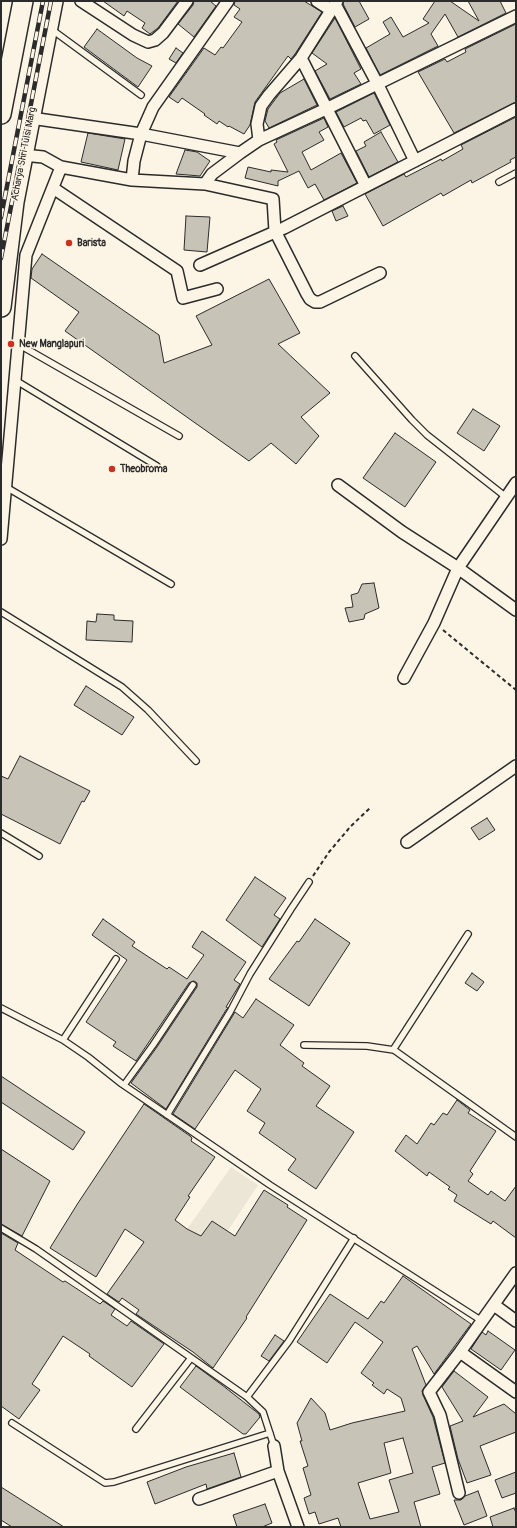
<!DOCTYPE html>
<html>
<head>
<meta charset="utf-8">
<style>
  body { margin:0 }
  #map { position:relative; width:517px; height:1528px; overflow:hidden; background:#fcf5e5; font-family:Pangolin,sans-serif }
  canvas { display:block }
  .frame { position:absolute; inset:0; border:2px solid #2b2b2b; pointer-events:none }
</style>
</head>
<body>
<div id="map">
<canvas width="517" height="1528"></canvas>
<div class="frame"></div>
</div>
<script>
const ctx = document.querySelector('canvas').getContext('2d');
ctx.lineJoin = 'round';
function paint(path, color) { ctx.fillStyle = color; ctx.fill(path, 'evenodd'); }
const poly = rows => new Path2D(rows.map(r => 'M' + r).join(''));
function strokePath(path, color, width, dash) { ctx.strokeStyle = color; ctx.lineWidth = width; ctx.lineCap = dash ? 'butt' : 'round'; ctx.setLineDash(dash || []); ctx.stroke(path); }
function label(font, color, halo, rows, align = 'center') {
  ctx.font = font + ' Pangolin,sans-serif'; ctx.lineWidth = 3; ctx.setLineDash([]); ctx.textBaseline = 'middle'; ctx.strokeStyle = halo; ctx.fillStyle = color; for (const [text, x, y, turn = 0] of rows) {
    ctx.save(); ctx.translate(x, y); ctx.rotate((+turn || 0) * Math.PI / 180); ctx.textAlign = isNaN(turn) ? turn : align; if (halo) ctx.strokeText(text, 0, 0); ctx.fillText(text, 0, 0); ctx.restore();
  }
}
const built = poly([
  [231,1167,258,1185,216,1249,187,1229]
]);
const building = poly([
  [103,1,178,1,158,28,150,34,142,28,145,23,127,11,124,16,103,1],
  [194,1,210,1,216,6,194,37,178,24,193,5,194,1],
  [235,1,304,1,322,12,295,54,291,59,288,56,255,102,250,125,244,134,229,126,228,127,219,121,217,124,204,115,205,114,182,98,178,103,169,97,204,48,215,55,221,47,223,48,242,22,234,17,240,9,234,5,235,1],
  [344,1,359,1,369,19,355,27,343,4,344,1],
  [435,1,450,1,479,21,468,1,500,1,506,13,458,37,445,14,431,34,438,46,380,75,366,48,390,34,383,22,391,17,403,37,429,23,423,19,435,1],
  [335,18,361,69,354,73,361,84,330,99,315,71,327,64,312,53,335,18],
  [516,24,516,102,454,133,418,72,445,59,447,62,466,52,465,49,516,24],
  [97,29,137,58,152,66,138,87,84,47,97,29],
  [176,48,183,53,176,63,169,59,176,48],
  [304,79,317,105,269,128,265,121,268,109,280,93,304,79],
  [374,93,390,125,374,134,366,120,363,121,361,118,344,127,336,112,374,93],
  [516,117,516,157,510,160,511,162,472,183,471,180,443,196,441,193,383,226,365,194,404,174,406,177,441,159,442,161,463,149,461,145,516,117],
  [324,118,328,127,319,132,324,140,302,152,311,170,341,153,357,183,324,200,315,184,308,188,299,171,278,181,278,186,245,178,248,167,271,172,271,170,288,172,274,144,277,142,276,140,324,118],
  [381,132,398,162,369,177,356,151,366,146,364,142,381,132],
  [88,133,125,139,118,170,81,162,88,133],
  [185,150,197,152,210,161,200,176,176,174,185,150],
  [343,206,348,216,336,221,332,211,343,206],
  [186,216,210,217,207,252,184,250,186,216],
  [42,254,159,335,164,363,212,345,196,316,269,279,300,333,278,344,330,393,301,417,319,436,296,464,271,443,249,461,65,331,79,312,31,278,32,269,42,254],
  [473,409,500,426,484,451,457,433,473,409],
  [395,433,436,462,405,507,363,478,395,433],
  [374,583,379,608,365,614,364,619,349,622,345,608,353,607,351,595,358,593,362,584,374,583],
  [97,614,114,615,114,620,133,621,132,642,86,640,87,621,96,622,97,614],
  [86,686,134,717,122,735,74,705,86,686],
  [20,756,90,791,84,802,82,801,60,844,1,814,1,776,8,779,20,756],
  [487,818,495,830,479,840,471,828,487,818],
  [255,877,286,898,274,915,280,919,262,947,226,920,255,877],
  [103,919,135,942,132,946,167,969,169,967,187,979,204,955,192,947,202,931,246,962,234,980,240,984,226,1007,228,1008,226,1010,166,1109,131,1083,157,1047,197,987,197,983,194,981,189,983,136,1061,113,1046,116,1042,86,1022,127,960,92,935,103,919],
  [315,919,350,943,309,1006,269,979,297,941,299,942,315,919],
  [472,973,484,982,477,991,465,983,472,973],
  [256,999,294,1025,280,1045,304,1063,302,1066,330,1086,316,1106,354,1132,316,1189,288,1170,296,1159,259,1133,265,1123,247,1111,261,1089,235,1070,195,1129,173,1114,235,1012,243,1018,256,999],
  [1,1076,85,1132,73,1150,1,1102,1,1076],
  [457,1100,470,1110,468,1113,496,1131,470,1171,473,1174,468,1181,488,1195,491,1191,505,1201,516,1186,516,1238,493,1221,491,1224,454,1201,457,1195,448,1189,450,1187,429,1172,427,1176,395,1151,406,1135,417,1144,431,1123,434,1125,443,1113,447,1115,457,1100],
  [144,1104,190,1136,192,1138,191,1141,215,1157,188,1196,190,1197,175,1220,187,1229,201,1236,212,1221,235,1236,264,1190,288,1205,287,1207,307,1220,246,1317,247,1318,213,1368,193,1352,136,1314,139,1310,122,1298,119,1302,107,1294,144,1242,125,1229,96,1277,50,1248,78,1203,144,1104],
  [1,1149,50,1181,22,1236,1,1224,1,1149],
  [1,1233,18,1243,15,1250,63,1282,65,1281,100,1304,103,1301,115,1309,111,1315,127,1326,131,1321,164,1344,132,1387,89,1356,90,1354,63,1336,32,1384,40,1390,19,1419,1,1406,1,1233],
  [403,1276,471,1324,434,1374,417,1346,412,1349,426,1385,422,1391,423,1395,433,1417,445,1463,432,1467,440,1494,414,1502,421,1527,341,1527,338,1518,319,1524,315,1512,309,1514,304,1498,311,1495,303,1468,308,1466,300,1441,302,1441,297,1423,311,1398,325,1413,330,1430,352,1423,405,1411,401,1398,387,1389,384,1394,372,1385,374,1383,361,1373,383,1342,355,1322,327,1363,297,1342,330,1294,368,1319,381,1301,384,1303,403,1276],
  [403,1438,413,1473,389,1480,399,1512,370,1519,358,1483,391,1473,384,1443,403,1438],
  [488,1331,515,1350,501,1370,471,1349,482,1332,486,1335,488,1331],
  [275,1335,284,1341,269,1361,261,1356,275,1335],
  [196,1366,222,1385,259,1414,260,1417,246,1434,243,1434,180,1387,196,1366],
  [454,1371,488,1397,473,1417,504,1404,516,1414,516,1432,480,1446,491,1475,467,1483,458,1459,450,1426,463,1421,442,1387,454,1371],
  [234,1453,241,1477,207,1489,206,1484,155,1504,147,1482,186,1467,234,1453],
  [516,1472,516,1493,502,1498,495,1480,516,1472],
  [1,1487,64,1527,12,1527,1,1520,1,1487],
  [478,1491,487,1516,464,1525,454,1500,461,1500,465,1496,478,1491],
  [265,1504,272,1523,262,1527,237,1527,233,1515,265,1504],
  [514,1508,516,1513,516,1527,493,1527,490,1517,514,1508]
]);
const path = poly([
  [443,630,516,690],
  [313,876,329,852,351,826,370,808]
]);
const service = poly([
  [51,29,141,95],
  [499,182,516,173],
  [18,344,179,436],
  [355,356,412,420,427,435,506,497],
  [15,380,157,466],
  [6,487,171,584],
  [1,612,122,687,148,710,196,761],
  [1,833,39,856],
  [1,1008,63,1040,88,1057,122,1084,270,1185,482,1321],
  [63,1040,116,959],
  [304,1045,367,1046,394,1050,516,1137],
  [393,1050,468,934],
  [124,1085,153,1045,193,985],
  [167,1115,230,1012,250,974,291,909,309,882],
  [1,1228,36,1249,247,1397,263,1412,274,1446],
  [247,1397,289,1341,354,1238],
  [12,1423,105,1483,114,1482,270,1433],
  [136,1429,191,1358]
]);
const minor = poly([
  [81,1,133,35,148,42,155,40,163,33,187,1],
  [317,1,331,10],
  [335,4,377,83,415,161],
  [301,58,366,186],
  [31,118,141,134,240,153],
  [259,140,257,124,261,106,269,95,301,58,337,1],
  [23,155,43,157,61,167,132,180,205,184,273,199,275,231,307,294,310,299,315,302,320,302,380,273],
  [132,180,134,161,141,134,153,107,228,1],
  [205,184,212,174,240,153,259,140,326,109,516,16],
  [53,188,177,271,183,298,217,289],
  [200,265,284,228,516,109],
  [338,485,402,532,458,568,516,610],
  [1,539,26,255,61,167],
  [404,678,434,623,458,568,516,483],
  [407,842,516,766],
  [494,1305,516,1321],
  [460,1352,516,1392],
  [274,1446,278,1471,298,1527],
  [459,1493,440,1415,429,1392,460,1352,516,1273],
  [199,1499,278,1471]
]);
const trunk = poly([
  [1,114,23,1],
  [1,307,14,202,53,1]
]);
const rail = poly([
  [1,217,43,1],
  [1,258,51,1]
]);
const markers = [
  [69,243,4,"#c8321e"],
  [11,344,4,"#c8321e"],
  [112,469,4,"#c8321e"]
];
const streetNames = [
  ["Acharya Shri Tulsi Marg",24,154,-79]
];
const poiNames = [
  ["Barista",77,243],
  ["New Manglapuri",19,344],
  ["Theobroma",120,469]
];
paint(built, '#ece6d7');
paint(building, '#c8c3b7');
strokePath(building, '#2b2b2b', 1);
strokePath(service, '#2b2b2b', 8);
strokePath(minor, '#2b2b2b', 14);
strokePath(trunk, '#2b2b2b', 22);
strokePath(path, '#2b2b2b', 2, [4, 3]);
strokePath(service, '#fcf5e5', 5.5);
strokePath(minor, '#fcf5e5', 11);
strokePath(trunk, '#fcf5e5', 19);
strokePath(rail, '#2b2b2b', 4.5);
strokePath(rail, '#fcf5e5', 3, [9]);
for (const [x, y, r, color] of markers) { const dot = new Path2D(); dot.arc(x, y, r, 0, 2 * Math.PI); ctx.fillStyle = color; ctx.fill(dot); strokePath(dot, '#fcf5e5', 1.5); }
label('10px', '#2b2b2b', '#fcf5e5', streetNames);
label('bold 10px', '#2b2b2b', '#fcf5e5', poiNames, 'left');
</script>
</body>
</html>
